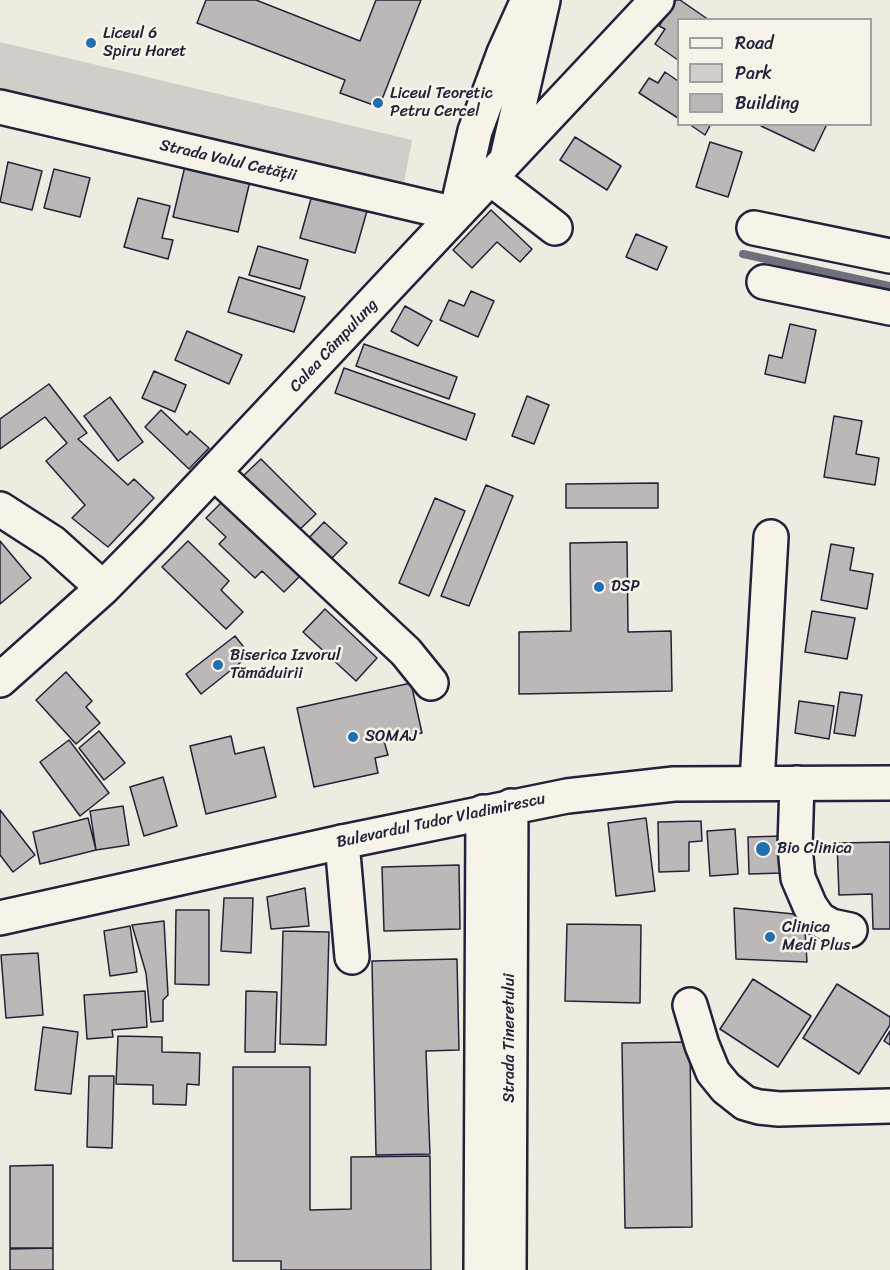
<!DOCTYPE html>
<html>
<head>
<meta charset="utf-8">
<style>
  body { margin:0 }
  #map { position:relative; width:890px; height:1270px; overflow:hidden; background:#eeebe1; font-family:Sriracha,sans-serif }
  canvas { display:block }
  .legend { position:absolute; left:677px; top:18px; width:195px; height:108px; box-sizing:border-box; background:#f7f3e8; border:2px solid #a29fa3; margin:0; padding:8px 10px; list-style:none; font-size:18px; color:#22223b }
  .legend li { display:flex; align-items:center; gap:12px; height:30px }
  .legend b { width:30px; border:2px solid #a29fa3 }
</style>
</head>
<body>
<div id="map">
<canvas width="890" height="1270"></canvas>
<ul class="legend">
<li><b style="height:8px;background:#f7f3e8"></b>Road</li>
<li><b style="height:16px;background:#d1cdc9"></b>Park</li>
<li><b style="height:16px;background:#bbb8b7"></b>Building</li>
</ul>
</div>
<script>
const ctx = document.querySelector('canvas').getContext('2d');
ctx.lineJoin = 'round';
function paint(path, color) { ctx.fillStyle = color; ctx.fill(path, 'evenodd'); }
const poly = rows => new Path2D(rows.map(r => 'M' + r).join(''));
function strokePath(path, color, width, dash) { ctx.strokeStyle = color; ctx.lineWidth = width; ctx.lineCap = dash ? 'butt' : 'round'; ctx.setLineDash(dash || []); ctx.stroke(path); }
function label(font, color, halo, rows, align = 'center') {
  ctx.font = font + ' Sriracha,sans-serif'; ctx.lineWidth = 5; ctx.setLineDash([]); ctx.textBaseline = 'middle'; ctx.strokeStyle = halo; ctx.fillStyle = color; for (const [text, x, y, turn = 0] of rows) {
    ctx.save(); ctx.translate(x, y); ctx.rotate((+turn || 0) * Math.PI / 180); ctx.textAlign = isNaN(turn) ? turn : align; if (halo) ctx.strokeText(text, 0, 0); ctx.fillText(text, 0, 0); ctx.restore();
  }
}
const green = poly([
  [0,42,412,140,404,183,0,89]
]);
const stream = poly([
  [743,254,890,286]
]);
const building = poly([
  [206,0,256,0,360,41,376,0,421,0,379,107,340,93,345,80,197,23,206,0],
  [676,0,680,0,709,20,678,20,678,60,655,44,665,29,659,26,676,0],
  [665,72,678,81,678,118,639,93,649,78,658,83,665,72],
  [689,124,711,124,705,135,689,124],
  [762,124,827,124,814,151,761,126,762,124],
  [575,137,621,166,607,190,560,160,575,137],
  [710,142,742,152,728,197,696,187,710,142],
  [8,162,42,171,32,210,0,202,8,162],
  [185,166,250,181,238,232,173,217,185,166],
  [54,169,90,178,80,217,44,208,54,169],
  [312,195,367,211,355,253,300,238,312,195],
  [138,198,170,206,162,238,173,240,168,259,124,247,138,198],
  [491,210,532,249,520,262,497,242,472,268,453,250,491,210],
  [636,234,667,247,657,270,626,257,636,234],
  [258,246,308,260,300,289,249,275,258,246],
  [239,277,305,297,294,332,228,312,239,277],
  [471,291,494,301,478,337,440,320,449,300,464,306,471,291],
  [405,306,432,321,418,346,391,331,405,306],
  [790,324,816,330,805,383,765,374,769,355,782,358,790,324],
  [187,331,242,355,229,384,175,360,187,331],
  [364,344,457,377,449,399,356,366,364,344],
  [344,368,475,414,466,440,335,393,344,368],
  [154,371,186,385,175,412,142,398,154,371],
  [49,384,87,433,78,439,128,485,134,479,154,498,108,547,72,518,85,505,46,461,67,443,45,417,0,449,0,419,49,384],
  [527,396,549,405,534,444,512,436,527,396],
  [110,397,143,442,118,461,84,416,110,397],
  [161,410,187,435,190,431,209,448,189,469,145,427,161,410],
  [834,416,862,421,856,454,879,458,875,485,824,477,834,416],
  [261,459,316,514,297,532,243,476,261,459],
  [658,483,658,508,566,508,566,484,658,483],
  [486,485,513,496,469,606,441,596,486,485],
  [435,498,465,511,429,596,399,583,435,498],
  [223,501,301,575,284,592,262,571,255,578,219,544,226,537,206,518,223,501],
  [324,522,347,543,325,565,303,544,324,522],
  [0,541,31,578,0,604,0,541],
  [188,541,229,581,221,590,243,612,226,629,162,567,188,541],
  [627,542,628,632,671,631,672,691,519,694,519,632,571,631,570,543,627,542],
  [831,544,854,548,850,570,873,574,867,609,821,600,831,544],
  [325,609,377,658,356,681,303,632,325,609],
  [812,611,855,618,847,659,805,652,812,611],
  [235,636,250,655,201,694,186,674,235,636],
  [66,672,92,701,86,707,100,723,76,744,36,700,66,672],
  [411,683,422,733,384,741,388,755,375,758,378,773,314,787,297,708,411,683],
  [840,692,862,695,855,736,834,733,840,692],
  [799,701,834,706,829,739,795,733,799,701],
  [99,731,125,763,104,780,79,748,99,731],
  [231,736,235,754,264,747,276,797,206,814,190,746,231,736],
  [69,740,109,793,80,816,40,762,69,740],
  [163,777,177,826,144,836,130,787,163,777],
  [123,806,129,845,96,850,90,811,123,806],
  [0,810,35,855,13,872,0,855,0,810],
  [88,818,96,850,40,864,33,832,88,818],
  [646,818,655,891,616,896,608,823,646,818],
  [701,821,702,841,689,842,689,871,659,872,658,822,701,821],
  [735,829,738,874,710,876,707,831,735,829],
  [783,836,783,873,749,874,748,837,783,836],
  [890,842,890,929,873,929,872,894,839,895,837,843,890,842],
  [459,865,460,929,384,931,382,867,459,865],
  [305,888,309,926,271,929,267,897,305,888],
  [224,898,253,898,251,953,221,951,224,898],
  [734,908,804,915,807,962,736,959,734,908],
  [176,910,209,910,209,985,175,984,176,910],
  [164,921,168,995,163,1000,163,1021,151,1022,146,973,132,925,164,921],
  [567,924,641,925,640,1003,565,1001,567,924],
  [130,926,137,972,110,976,104,931,130,926],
  [283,931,329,932,326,1045,280,1044,283,931],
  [38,953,43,1015,6,1018,1,955,38,953],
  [457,959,459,1050,426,1051,430,1154,376,1155,372,961,457,959],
  [753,979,811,1016,778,1067,720,1029,753,979],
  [837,984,890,1017,890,1025,859,1074,803,1038,837,984],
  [145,991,147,1027,112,1030,113,1037,87,1039,84,995,145,991],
  [246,991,277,992,275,1052,245,1052,246,991],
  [43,1027,78,1032,71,1094,35,1090,43,1027],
  [890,1031,890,1045,884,1041,890,1031],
  [118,1036,162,1037,162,1052,200,1053,199,1085,187,1084,186,1105,153,1104,153,1085,116,1084,118,1036],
  [690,1042,692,1227,625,1228,622,1043,690,1042],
  [233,1067,310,1067,310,1210,351,1209,351,1157,430,1156,431,1270,281,1270,281,1261,233,1261,233,1067],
  [89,1076,114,1076,112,1148,87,1147,89,1076],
  [53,1165,53,1248,10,1248,10,1166,53,1165],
  [53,1248,53,1270,10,1270,10,1249,53,1248]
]);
const minor = poly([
  [0,107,456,214],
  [507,158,543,0],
  [490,178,555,228],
  [456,214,475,131,504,53,528,0],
  [754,228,890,256],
  [764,282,890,308],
  [215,473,406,652,431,683],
  [0,509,53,543,103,588],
  [0,680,103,588,154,536,657,0],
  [757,783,771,537],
  [797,783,795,847,798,878,810,906,819,919,831,926,850,930],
  [342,842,352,957],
  [690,1005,702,1045,713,1072,726,1088,745,1103,759,1107,779,1109,890,1106],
  [481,1270,483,812],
  [509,1270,511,806]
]);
const major = poly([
  [0,918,342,842,567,796,674,784,890,783]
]);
const markers = [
  [91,43,6,"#1f6fb2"],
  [378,103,6,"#1f6fb2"],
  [599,587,6,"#1f6fb2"],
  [218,665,6,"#1f6fb2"],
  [353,737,6,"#1f6fb2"],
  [763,849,8,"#1f6fb2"],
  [770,937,6,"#1f6fb2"]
];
const poiNames = [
  ["Liceul 6",103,34],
  ["Spiru Haret",103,52],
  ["Liceul Teoretic",390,94],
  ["Petru Cercel",390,112],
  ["DSP",611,587],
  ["Biserica Izvorul",230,656],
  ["Tămăduirii",230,674],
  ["SOMAJ",365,737],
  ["Bio Clinica",777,849],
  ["Clinica",782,928],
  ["Medi Plus",782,946]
];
const streetNames = [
  ["Strada Valul Cetății",228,161,13],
  ["Calea Câmpulung",334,346,-47],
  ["Bulevardul Tudor Vladimirescu",441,821,-12],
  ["Strada Tineretului",510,1038,-90]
];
paint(green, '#d1cdc9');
strokePath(stream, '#716f7b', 8);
paint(building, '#bbb8b7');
strokePath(building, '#22223b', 1.5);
strokePath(minor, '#22223b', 38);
strokePath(major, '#22223b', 38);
strokePath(minor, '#f7f3e8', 33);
strokePath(major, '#f7f3e8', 33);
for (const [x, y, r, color] of markers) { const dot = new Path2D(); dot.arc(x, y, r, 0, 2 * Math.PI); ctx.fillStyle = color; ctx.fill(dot); strokePath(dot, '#f7f3e8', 2); }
label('16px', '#22223b', '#f7f3e8', poiNames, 'left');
label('16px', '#22223b', '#f7f3e8', streetNames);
</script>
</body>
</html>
